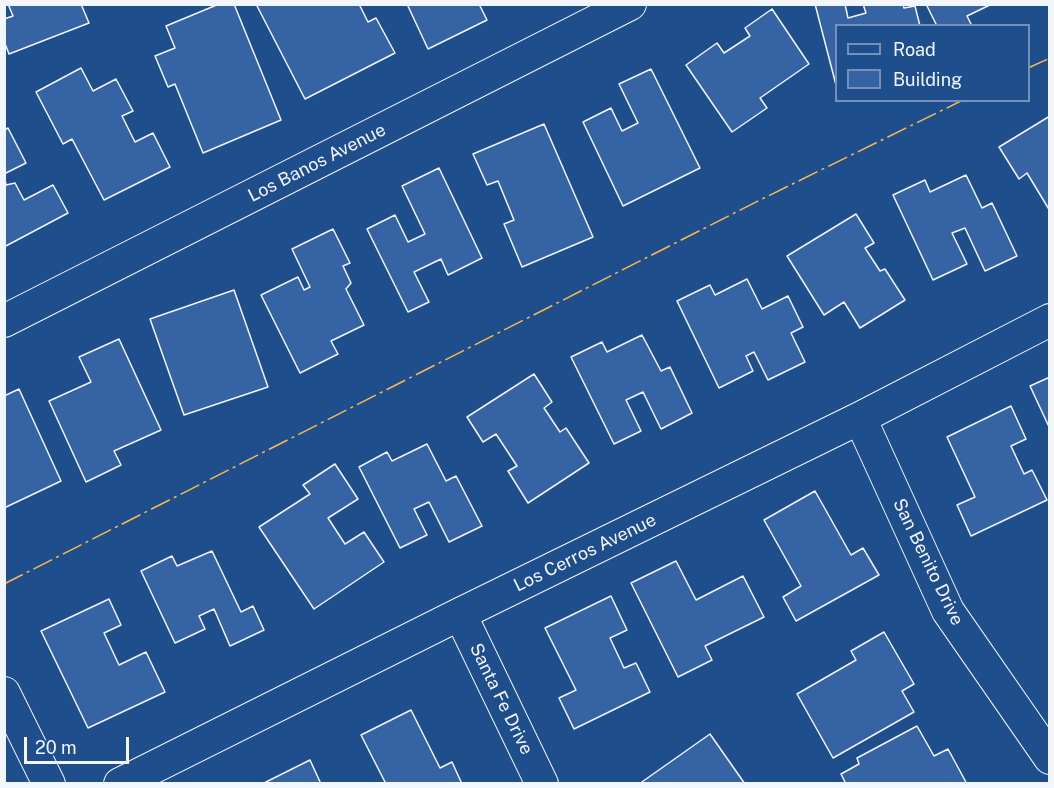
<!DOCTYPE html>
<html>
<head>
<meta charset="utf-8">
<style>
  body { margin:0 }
  #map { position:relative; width:1054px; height:788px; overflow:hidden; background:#1f4e8c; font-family:"Public Sans",sans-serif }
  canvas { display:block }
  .frame { position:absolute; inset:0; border:6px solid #f2f6ff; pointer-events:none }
  .legend { position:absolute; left:835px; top:24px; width:195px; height:78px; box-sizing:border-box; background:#1f4e8c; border:2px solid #7391ba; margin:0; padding:8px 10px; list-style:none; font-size:18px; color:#f2f6ff }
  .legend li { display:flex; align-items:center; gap:12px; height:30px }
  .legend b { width:30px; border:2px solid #7391ba }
  .scale { position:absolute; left:24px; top:737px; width:105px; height:27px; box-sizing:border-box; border:3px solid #f2f6ff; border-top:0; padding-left:8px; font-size:18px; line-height:21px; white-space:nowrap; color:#f2f6ff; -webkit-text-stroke:4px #1f4e8c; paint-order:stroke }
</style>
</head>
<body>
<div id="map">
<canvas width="1054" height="788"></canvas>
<div class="frame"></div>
<ul class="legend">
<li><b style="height:8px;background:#1f4e8c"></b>Road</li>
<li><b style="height:16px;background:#3563a3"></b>Building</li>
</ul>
<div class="scale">20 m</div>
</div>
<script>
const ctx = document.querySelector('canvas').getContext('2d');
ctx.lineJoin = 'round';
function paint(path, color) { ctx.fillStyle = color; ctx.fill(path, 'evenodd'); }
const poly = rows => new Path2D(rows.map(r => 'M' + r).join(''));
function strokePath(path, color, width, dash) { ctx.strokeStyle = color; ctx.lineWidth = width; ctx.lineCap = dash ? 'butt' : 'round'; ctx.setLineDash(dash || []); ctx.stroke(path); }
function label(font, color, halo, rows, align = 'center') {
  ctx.font = font + ' "Public Sans",sans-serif'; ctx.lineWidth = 4.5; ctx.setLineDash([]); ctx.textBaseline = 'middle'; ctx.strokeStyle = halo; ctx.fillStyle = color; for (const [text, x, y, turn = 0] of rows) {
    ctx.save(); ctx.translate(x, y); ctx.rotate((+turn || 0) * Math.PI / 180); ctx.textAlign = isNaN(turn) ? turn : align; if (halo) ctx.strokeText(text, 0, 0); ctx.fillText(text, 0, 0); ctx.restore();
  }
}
const building = poly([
  [8,4,81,4,89,23,9,54,4,41,4,19,13,16,8,4],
  [219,4,234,4,281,120,203,153,175,84,168,87,155,56,175,48,166,26,219,4],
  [256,4,359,4,368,22,376,18,395,53,305,99,256,4],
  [407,4,479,4,487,20,428,49,407,4],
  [815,4,845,4,848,18,866,13,863,4,903,4,904,8,915,6,920,26,836,26,836,85,815,4],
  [926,4,992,4,967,16,972,26,937,26,926,4],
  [772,9,809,64,760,98,767,108,732,132,686,65,717,43,724,53,750,36,745,28,772,9],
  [81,68,93,91,116,79,133,111,122,116,135,142,153,133,170,167,104,200,72,139,63,144,36,92,81,68],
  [651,69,700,168,623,206,583,122,611,108,622,131,638,123,619,84,651,69],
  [1050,116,1050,211,1027,173,1019,179,999,147,1050,116],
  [544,124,593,237,522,267,504,224,514,220,498,181,487,185,473,154,544,124],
  [8,128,26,163,4,174,4,130,8,128],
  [439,168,482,258,448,275,441,259,414,272,429,302,408,312,367,229,395,215,408,242,425,234,402,186,439,168],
  [4,175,6,185,15,183,24,200,53,185,68,213,4,247,4,175],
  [966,175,982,208,992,203,1017,256,985,271,965,228,952,233,967,264,933,280,893,195,925,180,930,192,966,175],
  [856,214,874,243,865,248,880,271,885,269,905,300,860,328,844,302,824,315,787,256,856,214],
  [333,229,350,263,343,266,351,283,346,289,364,325,331,341,338,354,300,373,261,295,298,277,304,290,310,287,292,249,333,229],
  [747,279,762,309,788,296,803,327,791,333,805,362,768,380,754,352,746,356,753,371,719,388,677,301,710,285,715,295,747,279],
  [234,290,268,387,184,415,150,319,234,290],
  [642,335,661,371,670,367,692,413,661,429,643,392,626,400,641,431,614,444,571,357,602,342,607,352,642,335],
  [119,339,161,430,114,451,121,465,86,482,49,401,91,382,79,357,119,339],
  [534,374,552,402,544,408,560,432,566,428,589,463,528,503,508,471,517,466,496,434,483,442,467,417,534,374],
  [1050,377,1050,429,1030,386,1050,377],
  [19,389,61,481,4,508,4,396,19,389],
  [1011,406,1026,439,1011,446,1024,474,1032,470,1047,500,971,536,957,505,975,497,947,437,1011,406],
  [427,444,446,481,456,476,482,526,449,542,429,502,414,509,427,535,400,548,359,467,387,452,392,461,427,444],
  [335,464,358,499,328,518,345,544,364,532,384,562,314,609,259,527,310,494,303,485,335,464],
  [815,491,851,555,863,548,879,575,796,621,783,597,801,586,764,520,815,491],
  [212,551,241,612,253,606,264,630,230,646,214,609,199,616,205,629,175,643,141,571,172,556,177,566,212,551],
  [676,561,696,600,743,576,764,617,705,646,712,660,678,677,631,583,676,561],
  [611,596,627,630,610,638,624,668,636,663,650,692,574,729,559,698,576,690,545,628,611,596],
  [109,599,121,625,104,633,119,665,146,652,165,692,88,728,41,631,109,599],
  [884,632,914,684,902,691,914,712,833,758,797,694,856,660,851,651,884,632],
  [411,710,440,768,452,762,462,784,386,784,361,735,411,710],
  [917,726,934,756,948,749,967,784,846,784,841,774,859,764,857,758,917,726],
  [710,734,745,784,639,784,710,734],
  [310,760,321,784,262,784,310,760]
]);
const minor = poly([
  [4,321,630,4],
  [860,418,948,611,1050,758],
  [460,614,542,784],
  [4,693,49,784],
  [120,784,460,614,860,418,1050,320]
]);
const power = poly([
  [1028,68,1050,58],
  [4,584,760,200,963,100]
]);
const streetNames = [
  ["Los Banos Avenue",317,163,-27],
  ["Los Cerros Avenue",585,553,-26],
  ["San Benito Drive",928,562,64],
  ["Santa Fe Drive",501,699,64]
];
paint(building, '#3563a3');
strokePath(building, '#f2f6ff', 1.5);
strokePath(minor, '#f2f6ff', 34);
strokePath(minor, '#1f4e8c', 32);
strokePath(power, '#ffb74d', 1.5, [21, 4.5, 3, 4.5]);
label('18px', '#f2f6ff', '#1f4e8c', streetNames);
</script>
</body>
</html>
